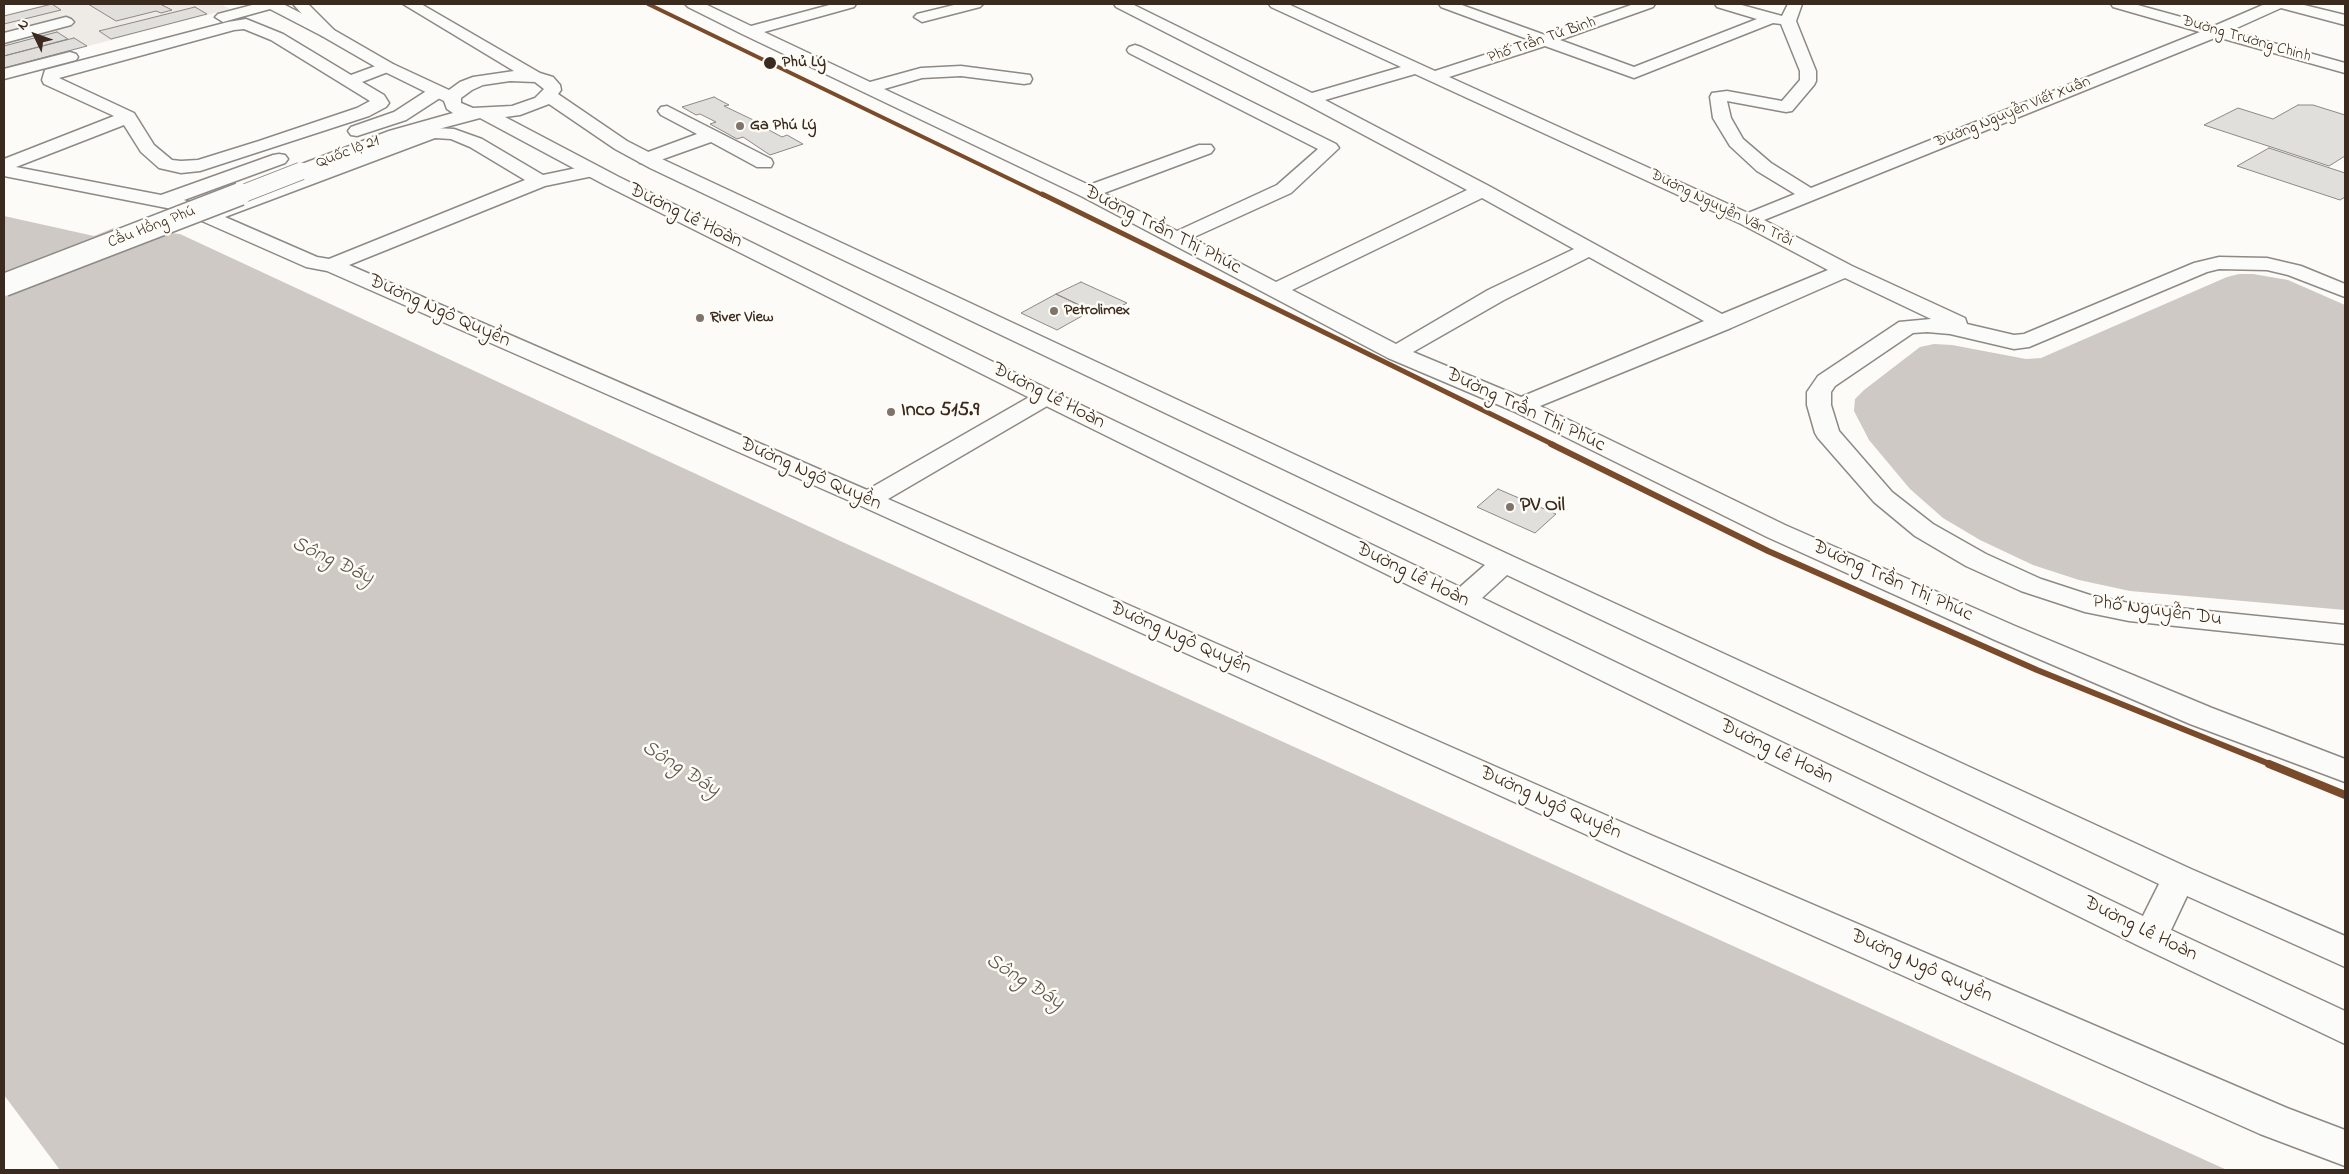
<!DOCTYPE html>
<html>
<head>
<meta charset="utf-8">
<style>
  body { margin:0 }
  #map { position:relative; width:2349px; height:1174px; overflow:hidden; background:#fcfbf8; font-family:"Indie Flower",sans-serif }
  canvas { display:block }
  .frame { position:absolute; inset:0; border:5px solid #3b2a1e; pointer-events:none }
  .north { position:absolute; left:10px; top:10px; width:50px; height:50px; -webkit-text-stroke:4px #fdfcf7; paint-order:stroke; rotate:312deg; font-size:14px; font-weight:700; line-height:20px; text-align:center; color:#3b2a1e }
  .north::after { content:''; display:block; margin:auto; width:18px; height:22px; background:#3b2a1e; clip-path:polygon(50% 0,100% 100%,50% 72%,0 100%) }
</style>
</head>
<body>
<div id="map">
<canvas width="2349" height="1174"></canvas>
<div class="frame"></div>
<div class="north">N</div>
</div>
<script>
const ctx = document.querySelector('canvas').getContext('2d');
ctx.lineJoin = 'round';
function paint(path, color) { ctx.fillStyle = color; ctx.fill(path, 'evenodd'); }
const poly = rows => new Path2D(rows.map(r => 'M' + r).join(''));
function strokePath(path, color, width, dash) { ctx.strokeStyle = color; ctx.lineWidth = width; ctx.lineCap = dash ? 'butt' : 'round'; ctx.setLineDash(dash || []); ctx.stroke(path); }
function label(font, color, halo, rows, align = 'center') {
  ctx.font = font + ' "Indie Flower",sans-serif'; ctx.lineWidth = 5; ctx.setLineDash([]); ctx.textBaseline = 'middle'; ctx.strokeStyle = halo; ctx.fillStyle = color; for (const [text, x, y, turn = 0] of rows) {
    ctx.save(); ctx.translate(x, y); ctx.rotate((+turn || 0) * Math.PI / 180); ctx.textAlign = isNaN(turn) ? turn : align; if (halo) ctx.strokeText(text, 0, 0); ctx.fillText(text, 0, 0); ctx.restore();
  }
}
const built = poly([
  [48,4,221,4,230,9,4,68,4,15]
]);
const water = poly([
  [4,216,94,236,116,227,180,234,838,540,2227,1170,60,1170,4,1095],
  [2239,274,2253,274,2288,280,2345,305,2345,610,2130,591,2079,580,2033,565,1980,540,1943,518,1910,489,1869,440,1854,411,1855,399,1864,390,1920,347,1934,344,1952,345,2026,359,2041,358,2227,277]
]);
const building = poly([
  [52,4,61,10,4,24,4,16,52,4],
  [88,4,160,4,172,10,161,13,156,11,116,21,88,4],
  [195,7,207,14,111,39,99,31,195,7],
  [57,32,68,39,4,56,4,46,57,32],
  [74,38,87,46,4,68,4,56,74,38],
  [714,97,729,105,724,106,770,128,767,129,782,137,787,135,803,144,770,155,743,137,737,139,710,124,716,122,700,114,696,115,682,107,714,97],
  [2298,105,2313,105,2345,115,2345,156,2329,166,2204,125,2238,108,2273,119,2298,105],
  [2269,148,2345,173,2345,197,2340,200,2237,166,2269,148],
  [1081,282,1127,303,1103,316,1056,294,1081,282],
  [1056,294,1091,311,1057,330,1021,313,1056,294],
  [1498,489,1556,514,1535,533,1477,507,1498,489]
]);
const minor = poly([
  [256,4,283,4,334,30,336,33,334,36,322,36,270,9,223,22,215,17,218,14,256,4],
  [685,4,705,4,751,26,833,4,856,4,854,7,764,32,870,82,921,68,961,66,1030,75,1032,79,1030,83,1024,84,961,76,922,78,884,89,1089,185,1199,145,1211,145,1214,149,1211,153,1104,193,1177,231,1277,185,1318,149,1129,53,1127,50,1129,47,1135,45,1141,47,1336,144,1339,148,1291,193,1192,238,1276,282,1467,190,1304,103,1116,7,1114,4,1132,4,1312,93,1401,67,1271,7,1269,4,1288,4,1435,71,1530,40,1441,7,1439,4,1459,4,1545,35,1634,4,1655,4,1653,7,1560,40,1634,67,1757,19,1717,7,1715,4,1738,4,1782,16,1788,4,1802,4,1796,21,1816,71,1816,81,1814,85,1792,111,1786,112,1727,101,1731,118,1743,139,1771,163,1811,188,2200,32,2113,7,2111,4,2134,4,2214,26,2265,4,2300,4,2345,15,2345,25,2281,8,2230,31,2345,63,2345,73,2217,37,1764,220,1852,266,1965,318,1967,324,2014,335,2024,334,2194,263,2219,257,2267,258,2301,266,2345,284,2345,297,2288,275,2267,270,2219,269,2207,272,2029,347,2014,349,1950,334,1927,332,1913,333,1835,386,1831,392,1831,405,1839,431,1892,492,1933,524,1986,554,2041,579,2090,595,2129,603,2345,625,2345,644,2129,621,2085,612,2021,591,1966,566,1915,536,1874,502,1818,438,1815,433,1807,405,1807,392,1818,376,1899,322,1931,319,1845,278,1731,328,1540,406,1785,525,2015,626,2212,708,2345,759,2345,782,2190,724,1995,640,1767,537,1513,411,1388,358,1081,196,742,34,688,7,685,4],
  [1773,23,1781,24,1800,71,1800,80,1782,101,1727,91,1712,93,1710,97,1713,118,1730,146,1757,171,1795,194,1748,213,1449,77,1545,46,1634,78,1773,23],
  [1415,74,1741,224,1828,270,1722,314,1489,186,1325,100,1415,74],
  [1482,198,1574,249,1488,290,1396,344,1292,290,1482,198],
  [1589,257,1704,321,1521,397,1413,352,1504,300,1589,257],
  [958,4,983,4,980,7,922,22,914,17,917,14,958,4],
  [66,17,71,19,74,22,71,25,4,43,4,33,66,17],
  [246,19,283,34,351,75,381,64,393,64,395,67,393,70,362,82,384,95,389,103,386,107,369,116,200,171,181,173,159,168,141,152,124,125,16,167,161,195,273,155,279,154,285,155,288,159,285,163,184,200,209,210,412,133,435,128,454,129,482,139,543,175,591,165,598,167,600,171,598,175,545,186,349,265,867,490,1038,392,1046,390,1054,392,1058,397,1054,402,888,499,1653,836,2287,1108,2345,1130,2345,1166,2260,1134,1629,854,859,505,327,271,306,267,177,210,4,176,4,159,114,116,44,84,42,80,45,70,228,22,246,19],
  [244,29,271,40,370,101,357,108,259,141,198,160,181,161,172,160,154,145,134,113,59,78,234,30,244,29],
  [435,138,451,139,470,147,525,180,329,259,317,257,225,217,435,138],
  [70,52,76,54,78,57,76,60,4,79,4,69,70,52],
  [437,87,443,88,445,92,443,96,406,120,357,136,351,135,348,131,351,127,394,112,431,88,437,87],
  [667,106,771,159,773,163,771,167,757,167,711,142,652,163,640,163,637,159,640,155,697,134,661,115,658,111,661,107,667,106]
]);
const major = poly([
  [293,4,308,4,334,30,393,64,449,90,460,82,473,77,514,71,403,4,421,4,540,73,553,77,560,85,561,90,558,94,627,141,664,160,1514,557,2191,869,2345,936,2345,967,2187,896,2171,930,2345,1011,2345,1044,2139,946,1038,402,605,185,480,118,401,139,308,175,294,175,292,171,294,167,389,131,453,113,447,109,444,101,381,70,322,36,293,4],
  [510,81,535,82,544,89,535,98,512,106,473,108,461,103,461,98,472,90,483,85,510,81],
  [549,104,615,149,650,168,1485,565,1460,587,1054,392,619,177,505,117,520,115,549,104],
  [1507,575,2159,884,2143,916,1482,598,1507,575]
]);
const majorBridgeFar1 = poly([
  [237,196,301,171]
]);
const majorBridge = poly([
  [4,285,240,194]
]);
const rail1Far3 = poly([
  [648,4,1045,196]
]);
const rail1Far2 = poly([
  [1042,194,1554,445]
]);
const rail1Far1 = poly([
  [1551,444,1768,551,2037,670,2272,765]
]);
const rail1 = poly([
  [2269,764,2345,795]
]);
const markers = [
  [770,63,7,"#3b2a1e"],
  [740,126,5,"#7f736a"],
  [1054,311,5,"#7f736a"],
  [700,318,5,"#7f736a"],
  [891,412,5,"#7f736a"],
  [1510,507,5,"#7f736a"]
];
const farStreetnames = [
  ["Đường Trường Chinh",2246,40,16],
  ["Phố Trần Tử Bình",1542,41,-19],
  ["Đường Nguyễn Viết Xuân",2013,113,-22],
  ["Quốc lộ 21",348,153,-21],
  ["Đường Nguyễn Văn Trỗi",1721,209,26],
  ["Cầu Hồng Phú",152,228,-21]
];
const farStopnames = [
  ["Phủ Lý",782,63]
];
const farPoinames = [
  ["Ga Phú Lý",750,126],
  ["Petrolimex",1064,311],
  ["River View",710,318]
];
const streetNames = [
  ["Đường Lê Hoàn",685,217,26],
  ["Đường Trần Thị Phúc",1162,231,27],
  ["Đường Ngô Quyền",439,312,24],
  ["Đường Lê Hoàn",1048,397,27],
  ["Đường Trần Thị Phúc",1525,411,25],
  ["Đường Ngô Quyền",810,475,24],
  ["Đường Lê Hoàn",1412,576,26],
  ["Đường Trần Thị Phúc",1892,582,24],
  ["Phố Nguyễn Du",2157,612,8],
  ["Đường Ngô Quyền",1180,639,24],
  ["Đường Lê Hoàn",1776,753,26],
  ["Đường Ngô Quyền",1550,804,24],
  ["Đường Lê Hoàn",2140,930,26],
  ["Đường Ngô Quyền",1921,967,24]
];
const poiNames = [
  ["Inco 515.9",901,412],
  ["PV Oil",1520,507]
];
const waterNames = [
  ["Sông Đáy",332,562,25],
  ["Sông Đáy",680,770,32],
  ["Sông Đáy",1024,983,32]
];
paint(built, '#eeebe7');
paint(water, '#cec9c4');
paint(building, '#e0dfdc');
strokePath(building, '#8d8985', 1);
strokePath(minor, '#8d8985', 3);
strokePath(major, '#8d8985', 3);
paint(minor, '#fbfbf9');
paint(major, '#fbfbf9');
strokePath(majorBridgeFar1, '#8d8985', 19, []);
strokePath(majorBridge, '#8d8985', 25, []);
strokePath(majorBridgeFar1, '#fbfbf9', 17);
strokePath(majorBridge, '#fbfbf9', 22);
strokePath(rail1Far3, '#7a4b2a', 4);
strokePath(rail1Far2, '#7a4b2a', 5);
strokePath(rail1Far1, '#7a4b2a', 6);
strokePath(rail1, '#7a4b2a', 8);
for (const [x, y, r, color] of markers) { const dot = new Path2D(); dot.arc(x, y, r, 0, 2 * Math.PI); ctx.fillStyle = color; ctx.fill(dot); strokePath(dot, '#fdfcf7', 2); }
label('16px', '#3b2a1e', '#fdfcf7', farStreetnames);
label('bold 16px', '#3b2a1e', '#fdfcf7', farStopnames, 'left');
label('bold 16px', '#3b2a1e', '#fdfcf7', farPoinames, 'left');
label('20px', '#3b2a1e', '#fdfcf7', streetNames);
label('bold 20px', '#3b2a1e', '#fdfcf7', poiNames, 'left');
label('italic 21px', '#615349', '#fdfcf7', waterNames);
</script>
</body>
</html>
